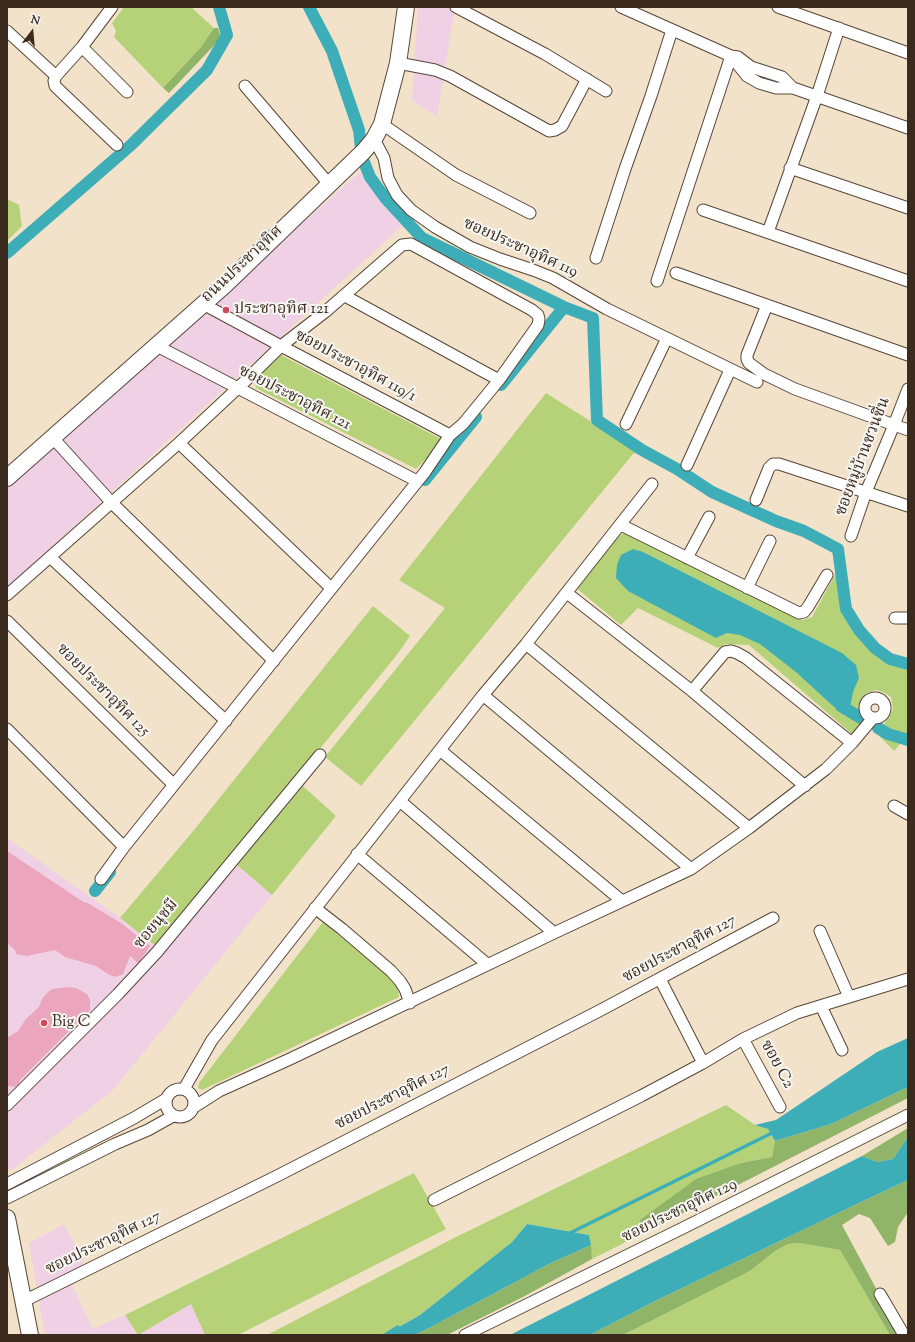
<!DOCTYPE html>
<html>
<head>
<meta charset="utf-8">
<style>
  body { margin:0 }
  #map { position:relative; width:915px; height:1342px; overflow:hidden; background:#f2e2c9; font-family:"Sorts Mill Goudy",serif }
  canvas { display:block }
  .frame { position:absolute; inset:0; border:8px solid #3b2a1e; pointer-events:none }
  .north { position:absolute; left:12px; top:12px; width:40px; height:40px; -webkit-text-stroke:3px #f6f6f2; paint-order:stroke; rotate:16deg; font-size:11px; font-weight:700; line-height:16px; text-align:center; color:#3b2a1e }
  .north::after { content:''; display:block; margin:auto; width:14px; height:18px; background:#3b2a1e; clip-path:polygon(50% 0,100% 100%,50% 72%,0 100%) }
</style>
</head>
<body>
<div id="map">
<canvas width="915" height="1342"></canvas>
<div class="frame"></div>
<div class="north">N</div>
</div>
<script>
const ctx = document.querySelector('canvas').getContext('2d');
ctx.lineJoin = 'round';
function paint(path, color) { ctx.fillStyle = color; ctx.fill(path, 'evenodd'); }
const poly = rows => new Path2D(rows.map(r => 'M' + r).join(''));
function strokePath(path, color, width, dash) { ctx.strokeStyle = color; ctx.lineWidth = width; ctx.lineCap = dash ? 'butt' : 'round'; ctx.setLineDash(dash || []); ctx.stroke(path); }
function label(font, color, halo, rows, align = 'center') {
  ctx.font = font + ' "Sorts Mill Goudy","Noto Serif Thai",serif'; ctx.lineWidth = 4; ctx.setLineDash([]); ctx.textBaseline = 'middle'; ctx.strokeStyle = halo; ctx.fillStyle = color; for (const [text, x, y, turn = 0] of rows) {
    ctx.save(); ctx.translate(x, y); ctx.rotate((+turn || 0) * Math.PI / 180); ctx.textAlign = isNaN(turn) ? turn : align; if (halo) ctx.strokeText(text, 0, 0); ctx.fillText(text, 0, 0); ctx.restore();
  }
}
const built = poly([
  [418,7,455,7,437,116,412,101],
  [360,172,402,226,7,588,7,486],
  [7,838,120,918,156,947,228,858,272,895,112,1091,10,1171,7,1166],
  [64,1224,84,1261,72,1285,93,1329,125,1315,137,1335,45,1335,29,1243],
  [191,1304,205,1335,138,1335]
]);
const green = poly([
  [124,7,191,7,214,28,201,47,163,88,114,37,116,31,112,23],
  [7,199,19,205,22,226,7,241],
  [281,355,441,439,434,451,416,469,256,388,255,380],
  [546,393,639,452,633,454,361,786,325,757,445,608,399,580],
  [624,533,634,534,803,620,812,617,837,571,841,608,862,639,887,664,908,670,908,735,894,751,878,735,893,709,891,697,883,692,876,690,866,693,862,704,862,715,867,721,852,734,749,645,726,644,718,648,638,608,621,625,575,587,616,539],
  [373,606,410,636,396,656,157,947,120,918,194,830],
  [303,786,336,816,272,895,236,864],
  [323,922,397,984,399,997,202,1090,198,1088,199,1083],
  [726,1105,755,1125,768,1129,775,1141,772,1157,741,1163,667,1202,640,1220,640,1235,592,1259,589,1235,527,1224,512,1242,420,1315,385,1335,267,1335,452,1239],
  [414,1173,446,1229,238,1335,205,1335,191,1304,138,1335,125,1315],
  [799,1243,840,1250,890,1335,623,1335,750,1271,775,1251,788,1244]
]);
const forest = poly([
  [214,28,218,28,221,38,169,93,163,88,201,47],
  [908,1087,908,1098,640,1235,640,1220,696,1179,741,1163,772,1157,775,1141,831,1124],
  [908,1128,908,1137,893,1159,877,1162,862,1156],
  [908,1180,908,1212,898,1227,895,1242,888,1246,870,1218,859,1214,842,1225,901,1335,890,1335,840,1250,799,1243,788,1244,775,1251,750,1271,623,1335,590,1335,655,1301,861,1202],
  [591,1245,592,1259,523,1297,447,1335,414,1335,429,1328,549,1264]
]);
const water = poly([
  [633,549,643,552,842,653,856,665,859,678,853,692,849,712,859,721,849,716,833,706,796,672,760,644,740,635,727,633,716,638,628,591,616,578,617,565,621,555],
  [908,1038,908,1087,831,1124,775,1141,768,1129,755,1125,776,1120,877,1052],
  [908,1137,908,1180,861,1202,655,1301,590,1335,510,1335,862,1156,877,1162,893,1159],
  [527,1224,589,1235,591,1245,549,1264,429,1328,414,1335,385,1335,420,1315,512,1242]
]);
const stream = poly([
  [570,1233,774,1132],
  [385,1335,398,1327]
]);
const canal = poly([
  [309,7,332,51,359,130,362,157,370,177,386,199,422,238,564,307,593,318,597,420,642,450,677,469,712,492,776,521,804,531,838,549,846,609,859,630,875,648,890,659,908,664],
  [7,253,131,145,207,70,227,35,219,7],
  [501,385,564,307],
  [425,480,476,417],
  [841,706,861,718],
  [878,728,888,734,908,740],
  [95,891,110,872]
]);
const building = poly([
  [7,851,85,903,86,902,121,923,150,946,138,963,130,956,123,974,115,977,108,974,96,966,65,957,55,950,27,956,16,954,15,950,7,943],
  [67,987,76,988,87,994,90,1000,90,1010,20,1080,19,1084,15,1087,7,1086,7,1038,18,1031,26,1019,39,1007,42,999,48,992,52,989]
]);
const street = poly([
  [112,7,82,47,56,76,54,81,55,86,117,145],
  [456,7,545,54,606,91],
  [621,7,731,56,738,57,751,67,782,77,793,88],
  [778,7,908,53],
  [7,31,56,76],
  [82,47,127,92],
  [731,56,747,76,759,83,776,88,793,88,908,128],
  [398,63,435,70,450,76,549,131,555,130,562,126,587,79],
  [245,86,329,184],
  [382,124,456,175,530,213],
  [374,139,384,158,388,178,397,195,411,210,435,227,470,247,500,259,533,270,553,278,607,309,757,382],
  [790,168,908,208],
  [703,210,908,281],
  [768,232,817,96,839,28],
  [596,258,625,169,651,96,672,30],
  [676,273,908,355],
  [657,281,731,56],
  [345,296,499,380],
  [203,304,281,346,450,435],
  [767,305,747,355,747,359,749,363,764,374,795,389,908,430],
  [157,346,417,481],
  [626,424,667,338],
  [53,438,112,503,274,661],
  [179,443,331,588],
  [687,465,730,370],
  [756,500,769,468,773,464,779,464,908,506],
  [621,525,799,613,804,612,808,607,827,575],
  [851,536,866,492,894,425,908,389],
  [50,557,226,721],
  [687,558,709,517],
  [747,588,770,541],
  [567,593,692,691,805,786],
  [7,595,179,443,238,388,281,346,325,312,402,245,411,244,532,310,538,315,539,319,538,325,499,380,463,424,450,435,425,472,124,847,101,879],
  [895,618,908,618],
  [7,621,174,785],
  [526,644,749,828],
  [692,691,725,652,731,651,737,653,746,658,852,743],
  [483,695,691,869],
  '865 708a10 10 0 1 1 20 0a10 10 0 1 1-20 0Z',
  [7,729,124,847],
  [440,750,622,901],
  [400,801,554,933],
  [894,806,908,814],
  [357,854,487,964],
  [315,908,342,929,391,971,400,981,405,989,410,1003],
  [820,931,849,997],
  [660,979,703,1063,743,1039,797,1013,908,979],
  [821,1006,842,1050],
  [743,1039,780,1107],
  '166 1103a14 14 0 1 1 28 0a14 14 0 1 1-28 0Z',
  [184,1089,212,1040,483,695,526,644,652,484],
  [7,1105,118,994,157,952,320,755],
  [194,1107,219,1091,290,1059,554,933,691,869,749,828,826,769,852,743,873,718],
  [7,1184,134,1118,166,1099],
  [7,1198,115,1144,148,1130,173,1116],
  [434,1200,641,1096,703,1063],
  [880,1294,904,1335],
  [24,1301,277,1176,599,1011,773,918],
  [465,1335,685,1227,908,1115]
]);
const secondary = poly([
  [7,478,226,284,364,151,374,139,382,124,398,63,406,7],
  [7,1218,30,1335]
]);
const markers = [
  [226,310,4,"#d1495b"],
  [44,1023,4,"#d1495b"]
];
const streetNames = [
  ["ซอยประชาอุทิศ 119",520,249,24],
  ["ถนนประชาอุทิศ",243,265,-43],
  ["ซอยประชาอุทิศ 119/1",355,367,28],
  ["ซอยประชาอุทิศ 121",294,399,27],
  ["ซอยหมู่บ้านชวนชื่น",864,457,-69],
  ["ซอยประชาอุทิศ 125",102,691,45],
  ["ซอยนุชมี",157,925,-50],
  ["ซอยประชาอุทิศ 127",680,950,-28],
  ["ซอย C2",776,1065,61],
  ["ซอยประชาอุทิศ 127",393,1098,-27],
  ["ซอยประชาอุทิศ 129",680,1212,-26],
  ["ซอยประชาอุทิศ 127",104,1244,-26]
];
const poiNames = [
  ["ประชาอุทิศ 121",234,310],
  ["Big C",52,1023]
];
paint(built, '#f0d0e4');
paint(green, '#b5d278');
paint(forest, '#90b468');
paint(water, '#3daeb7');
strokePath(stream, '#3daeb7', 3.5);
strokePath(canal, '#3daeb7', 12);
paint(building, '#eba5bc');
strokePath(street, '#564638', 13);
strokePath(secondary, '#564638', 18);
strokePath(street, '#fff', 11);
strokePath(secondary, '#fff', 16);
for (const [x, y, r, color] of markers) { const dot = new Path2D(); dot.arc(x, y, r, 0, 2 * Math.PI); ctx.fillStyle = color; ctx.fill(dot); strokePath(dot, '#f6f6f2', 1.5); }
label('16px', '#3b2a1e', '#f6f6f2', streetNames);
label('16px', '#3b2a1e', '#f6f6f2', poiNames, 'left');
</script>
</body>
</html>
